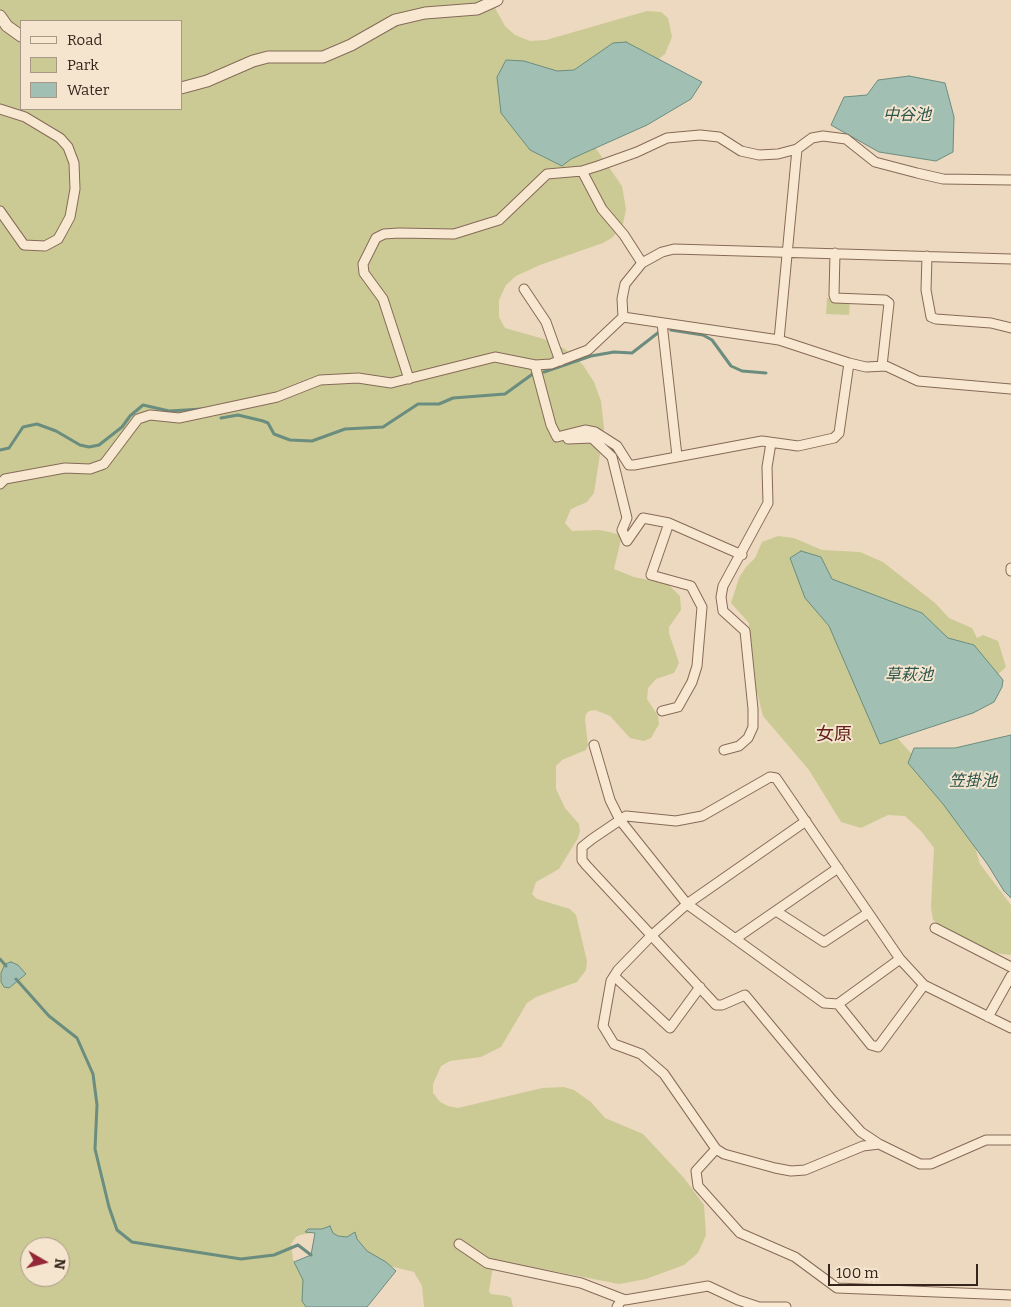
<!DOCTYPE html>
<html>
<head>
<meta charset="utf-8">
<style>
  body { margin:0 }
  #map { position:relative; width:1011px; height:1307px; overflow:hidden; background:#edd9bf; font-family:Bitter,serif }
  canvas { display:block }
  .legend { position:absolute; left:20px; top:20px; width:162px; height:90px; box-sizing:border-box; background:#f5e5cf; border:1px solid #a89887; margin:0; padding:6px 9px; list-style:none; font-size:15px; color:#35251c }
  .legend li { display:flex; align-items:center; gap:10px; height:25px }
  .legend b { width:25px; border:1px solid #a89887 }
  .north { position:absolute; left:20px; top:1237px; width:50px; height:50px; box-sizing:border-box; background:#f5e5cf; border:1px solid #a89887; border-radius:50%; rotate:98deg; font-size:14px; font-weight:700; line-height:20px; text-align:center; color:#35251c }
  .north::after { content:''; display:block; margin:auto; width:18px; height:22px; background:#942837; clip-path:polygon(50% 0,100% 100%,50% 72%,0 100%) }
  .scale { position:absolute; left:828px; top:1264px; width:150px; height:22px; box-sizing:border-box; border:2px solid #35251c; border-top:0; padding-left:6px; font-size:15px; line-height:18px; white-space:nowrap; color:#35251c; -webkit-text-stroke:4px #f5e5cf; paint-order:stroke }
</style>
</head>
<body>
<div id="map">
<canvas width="1011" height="1307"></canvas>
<ul class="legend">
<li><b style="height:6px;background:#f8e8d2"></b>Road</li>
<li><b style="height:14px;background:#cbca94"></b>Park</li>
<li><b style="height:14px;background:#a2bfb3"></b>Water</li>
</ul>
<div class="north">N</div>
<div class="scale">100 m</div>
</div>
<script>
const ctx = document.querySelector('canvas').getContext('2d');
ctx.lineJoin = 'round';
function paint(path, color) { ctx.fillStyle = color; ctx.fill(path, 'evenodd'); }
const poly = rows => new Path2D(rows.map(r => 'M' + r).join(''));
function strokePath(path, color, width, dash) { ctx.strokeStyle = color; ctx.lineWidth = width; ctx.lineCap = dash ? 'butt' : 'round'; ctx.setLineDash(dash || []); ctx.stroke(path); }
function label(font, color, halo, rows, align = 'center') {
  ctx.font = font + ' Bitter,"Noto Sans JP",serif'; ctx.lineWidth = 4; ctx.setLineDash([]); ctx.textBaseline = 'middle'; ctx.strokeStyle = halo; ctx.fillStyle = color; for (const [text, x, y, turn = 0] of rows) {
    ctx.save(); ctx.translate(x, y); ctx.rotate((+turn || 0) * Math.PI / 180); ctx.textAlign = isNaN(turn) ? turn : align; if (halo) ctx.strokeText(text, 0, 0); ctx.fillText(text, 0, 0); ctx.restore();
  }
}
const green = poly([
  [0,0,494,0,496,10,505,26,515,35,530,41,546,40,647,11,661,12,668,18,672,37,665,54,651,65,590,140,622,186,626,209,623,224,613,237,603,243,540,265,516,276,506,285,499,300,499,317,505,328,544,339,565,349,583,365,594,382,601,401,604,428,594,493,587,502,571,509,565,523,572,531,600,530,622,535,614,569,634,577,663,583,670,586,680,596,681,610,669,627,669,633,679,663,674,673,656,679,648,688,647,699,658,716,659,724,651,738,644,741,630,738,610,716,595,710,589,711,586,714,585,719,588,745,586,750,562,760,556,766,556,789,565,808,579,824,580,831,578,838,559,869,536,882,532,894,537,899,570,909,576,915,587,961,586,970,577,982,536,997,527,1003,501,1047,481,1057,450,1061,441,1066,433,1084,433,1093,440,1102,448,1106,458,1108,542,1088,564,1087,574,1090,591,1102,605,1118,643,1134,684,1178,704,1205,706,1235,698,1253,684,1265,646,1279,619,1284,501,1261,496,1262,492,1272,489,1291,491,1294,507,1296,511,1298,513,1307,424,1307,422,1286,414,1272,385,1265,338,1239,327,1230,300,1235,296,1237,291,1244,293,1259,307,1282,312,1307,0,1307],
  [21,21,181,21,181,109,21,109],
  [30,1247,60,1247,60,1277,30,1277],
  [827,298,850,299,849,315,826,314],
  [778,536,794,538,822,550,860,552,883,562,935,603,949,618,972,628,977,638,983,635,998,641,1006,667,994,678,835,627,879,718,921,764,971,834,980,864,1011,905,1011,955,995,953,972,945,949,934,933,920,931,907,934,848,921,831,905,816,888,815,861,828,841,822,809,770,763,716,750,665,749,623,731,603,739,578,746,567,755,558,762,542]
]);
const water = poly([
  [626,42,702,82,691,99,647,125,571,159,562,166,530,150,501,113,497,77,506,60,524,61,557,71,574,70,613,43,626,42],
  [909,76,945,83,954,117,953,152,936,161,879,152,831,125,844,97,867,95,878,80,909,76],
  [801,551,821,557,832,579,922,613,948,638,974,645,1003,680,1002,687,994,702,973,713,880,744,829,626,805,598,790,558,801,551],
  [1011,735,1011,898,1004,891,988,865,943,804,908,763,914,748,955,748,1011,735],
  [11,962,18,965,26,974,9,988,4,987,1,982,1,973,5,964,11,962],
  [330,1226,333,1233,338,1236,347,1237,355,1232,357,1239,367,1251,386,1262,396,1271,367,1307,306,1307,302,1301,303,1280,294,1262,311,1255,315,1233,305,1232,308,1229,322,1229,330,1226]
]);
const stream = poly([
  [671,330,703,335,712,340,731,366,742,371,766,373],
  [544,372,591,356,614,352,632,353,659,332],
  [221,418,238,415,263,421,268,423,274,434,290,440,312,441,345,429,383,427,418,404,439,404,453,398,505,394,534,373],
  [0,450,9,448,23,427,37,424,56,431,80,445,89,447,99,445,122,427,130,416,143,405,169,411,202,409],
  [0,959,6,966],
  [16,979,49,1016,77,1038,93,1074,97,1105,95,1149,109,1207,117,1230,132,1242,241,1259,274,1255,298,1245,311,1255]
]);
const minor = poly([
  [0,109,25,117,60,138,68,147,74,163,75,189,70,217,63,230,58,239,45,246,24,245,0,211],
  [582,171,602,209,624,235,642,263],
  [835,253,834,295,835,298,885,300,889,303,882,366],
  [927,256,926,290,931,317,936,319,991,323,1011,328],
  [524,289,546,322,560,361],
  [623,317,622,299,625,284,642,263,662,252,674,249,1011,259],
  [662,323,677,456],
  [779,340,797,149],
  [535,365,551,425,557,437,585,430,595,432,617,446,629,465,634,465,762,441,798,446,834,438,839,433,849,363],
  [409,379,383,299,364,273,363,264,376,238,384,234,399,233,454,234,499,220,547,174,582,171,598,166,637,152,667,138,700,135,719,137,741,151,759,155,778,154,797,149,812,138,823,136,846,139,875,162,917,173,943,179,1011,180],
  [568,439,592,438,612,457,627,518,622,530,627,541,643,518,669,523],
  [0,484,5,479,65,468,90,469,104,464,138,419,150,415,179,418,277,397,320,380,358,378,391,383,495,357,535,365,551,364,588,350,623,317,779,340,849,363,866,367,886,366,918,381,1011,389],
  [1011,568,1011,571],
  [662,711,678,707,692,682,697,666,702,607,691,586,651,575,669,523,742,555],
  [594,745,610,800,620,820,687,904,824,1003,838,1004,871,1045,878,1047,924,985],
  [724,750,739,746,748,738,753,727,753,709,745,631,723,611,721,597,723,586,768,503,767,467,771,443],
  [806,821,687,904,651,936,618,970,611,981,603,1026,614,1044,641,1054,664,1074,716,1149,724,1154,775,1168,791,1171,805,1170,863,1146,879,1144,920,1164,931,1164,986,1140,1011,1140],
  [776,911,824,942,868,913],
  [935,928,1011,967],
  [735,939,838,868],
  [614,976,670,1028,700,987],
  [838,1004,900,959],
  [988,1017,1011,976],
  [879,1144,861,1132,833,1101,745,995,722,1005,716,1005,586,865,582,860,582,847,592,839,626,816,676,821,702,816,770,777,776,778,900,959,924,985,1011,1028],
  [716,1149,696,1171,698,1186,740,1233,795,1257,837,1288,1011,1295],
  [459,1244,487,1263,581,1283,625,1300,708,1286,738,1300,759,1307,786,1307],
  [617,1307,622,1299]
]);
const tertiary = poly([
  [0,16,7,26,21,36],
  [181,88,207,81,253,61,268,57,323,57,351,45,395,20,425,13,477,9,497,0]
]);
const waterNames = [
  ["中谷池",907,116],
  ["草萩池",909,676],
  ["笠掛池",973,782]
];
const quarterNames = [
  ["女原",834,735]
];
paint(green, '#cbca94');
paint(water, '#a2bfb3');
strokePath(water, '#6a8d7f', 1);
strokePath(stream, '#6a8d7f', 3);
strokePath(minor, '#866a58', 11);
strokePath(tertiary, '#866a58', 13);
strokePath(minor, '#f8e8d2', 9);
strokePath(tertiary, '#f8e8d2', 11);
label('italic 16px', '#2b554d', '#f5e5cf', waterNames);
label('18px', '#62211c', '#f5e5cf', quarterNames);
</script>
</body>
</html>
